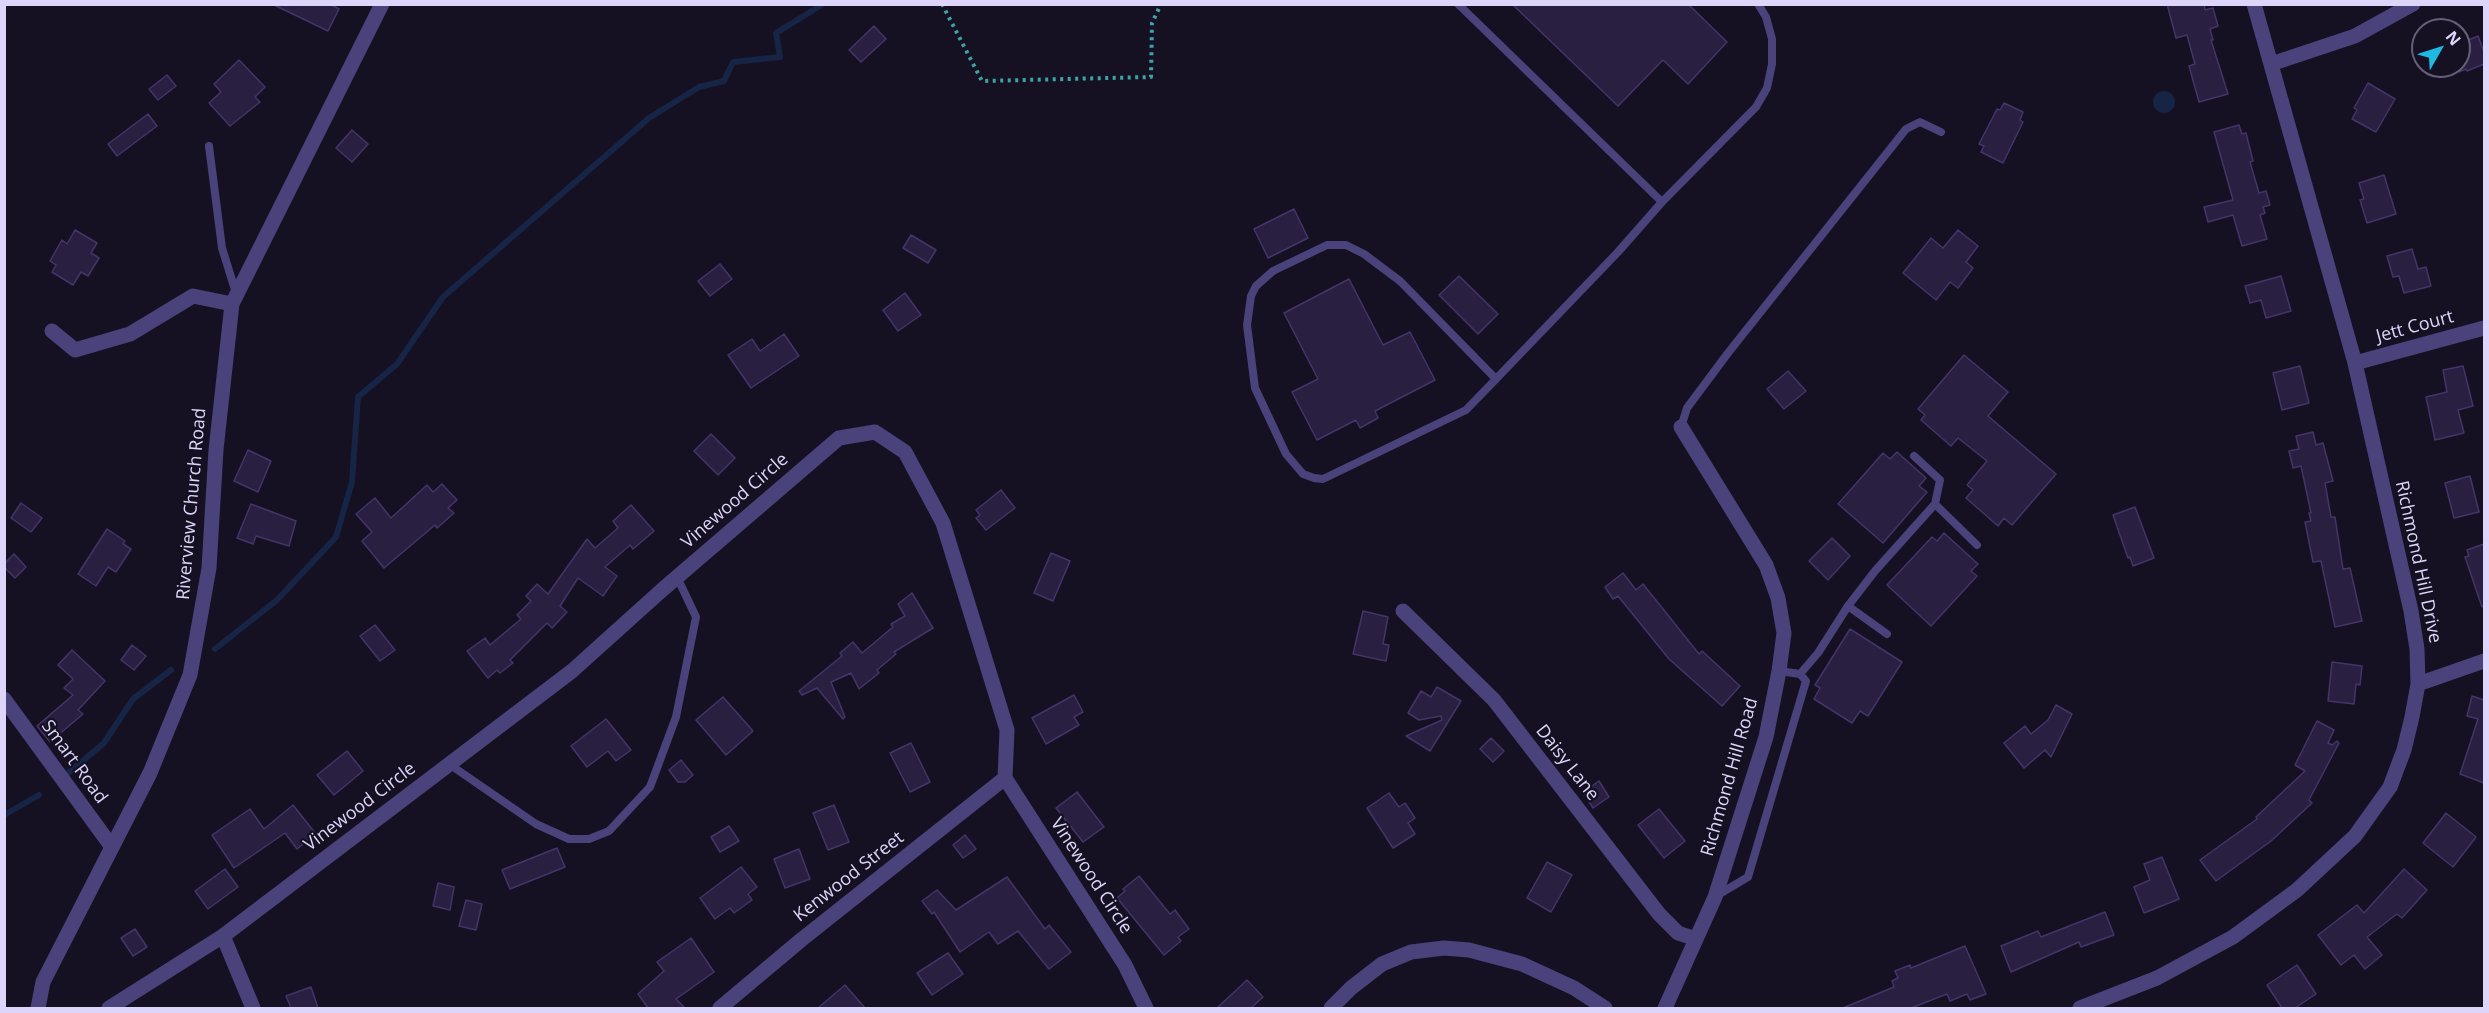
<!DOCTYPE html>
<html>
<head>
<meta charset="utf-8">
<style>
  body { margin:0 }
  #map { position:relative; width:2489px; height:1013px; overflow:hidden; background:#151122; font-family:"Open Sans",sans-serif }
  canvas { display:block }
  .frame { position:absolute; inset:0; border:6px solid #ded6fa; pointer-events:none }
  .north { position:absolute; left:2411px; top:18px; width:60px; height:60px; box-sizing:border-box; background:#151122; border:2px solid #656078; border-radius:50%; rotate:51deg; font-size:16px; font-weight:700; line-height:24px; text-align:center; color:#ded6fa }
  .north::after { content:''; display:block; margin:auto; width:21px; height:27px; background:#1db9e0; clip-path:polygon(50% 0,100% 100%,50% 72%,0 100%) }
</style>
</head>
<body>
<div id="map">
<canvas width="2489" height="1013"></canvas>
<div class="frame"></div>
<div class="north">N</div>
</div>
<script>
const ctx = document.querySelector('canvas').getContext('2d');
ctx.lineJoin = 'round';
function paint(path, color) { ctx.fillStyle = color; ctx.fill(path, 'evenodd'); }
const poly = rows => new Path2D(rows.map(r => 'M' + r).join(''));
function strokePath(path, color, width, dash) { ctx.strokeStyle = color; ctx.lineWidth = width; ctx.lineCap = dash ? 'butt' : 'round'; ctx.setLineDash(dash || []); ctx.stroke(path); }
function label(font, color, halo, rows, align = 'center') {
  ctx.font = font + ' "Open Sans",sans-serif'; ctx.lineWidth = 4.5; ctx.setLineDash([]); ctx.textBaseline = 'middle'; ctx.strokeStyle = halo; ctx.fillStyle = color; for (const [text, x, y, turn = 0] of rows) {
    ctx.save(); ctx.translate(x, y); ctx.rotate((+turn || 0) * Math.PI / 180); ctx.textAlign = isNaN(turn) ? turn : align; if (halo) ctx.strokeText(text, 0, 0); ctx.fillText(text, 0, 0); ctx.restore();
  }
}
const water = poly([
  '2153 102a11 11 0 1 1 22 0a11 11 0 1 1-22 0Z'
]);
const stream = poly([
  [215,649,277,600,336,537,352,482,358,397,397,364,443,297,649,118,699,87,724,81,733,62,780,57,776,33,823,4],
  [66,775,104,743,133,699,171,670],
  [4,815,39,795]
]);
const building = poly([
  [272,4,330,4,339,9,328,31,272,4],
  [1512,4,1688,4,1727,42,1688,84,1663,60,1618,106,1512,4],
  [2167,4,2204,4,2205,10,2213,8,2218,26,2210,29,2213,40,2211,40,2228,94,2199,102,2189,66,2195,64,2187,35,2176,38,2167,4],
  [874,26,886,39,861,62,849,50,874,26],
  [2478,36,2484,52,2484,64,2467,71,2466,69,2459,72,2459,44,2478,36],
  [239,60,265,87,255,97,260,102,230,126,209,103,221,92,214,84,239,60],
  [167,75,176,86,158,100,149,89,167,75],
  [2368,83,2395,99,2376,132,2352,119,2357,110,2354,108,2368,83],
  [2004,103,2023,112,2020,120,2023,122,2003,163,1981,152,1984,146,1979,144,1997,109,2000,110,2004,103],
  [148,114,157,126,117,156,108,144,148,114],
  [2239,125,2242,134,2246,133,2253,161,2250,162,2259,193,2266,191,2270,205,2263,207,2265,213,2260,215,2267,239,2242,246,2233,215,2208,222,2204,207,2233,200,2214,132,2239,125],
  [352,130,368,144,352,162,336,148,352,130],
  [2384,175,2396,214,2367,223,2360,200,2364,199,2359,183,2384,175],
  [1294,209,1308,238,1268,258,1254,229,1294,209],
  [75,230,97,243,91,253,99,258,88,276,81,272,73,285,52,272,56,265,50,261,62,240,67,244,75,230],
  [1958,230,1978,246,1966,262,1973,268,1958,288,1950,282,1936,300,1903,273,1931,238,1943,248,1958,230],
  [911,235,936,250,928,263,903,248,911,235],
  [2412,249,2418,269,2426,267,2431,286,2404,293,2399,276,2393,277,2387,256,2412,249],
  [720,264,732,279,710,296,698,281,720,264],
  [1459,276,1498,314,1478,334,1439,295,1459,276],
  [2281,276,2291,311,2266,318,2261,300,2250,303,2245,286,2281,276],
  [1349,279,1383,345,1410,332,1435,380,1375,411,1378,418,1360,428,1356,420,1317,440,1292,392,1318,379,1284,313,1349,279],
  [905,293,921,315,898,331,883,310,905,293],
  [784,334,799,356,751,388,728,355,752,339,760,351,784,334],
  [1964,355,2008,392,1988,416,2056,474,2012,525,2004,518,1998,526,1966,498,1973,490,1967,485,1987,461,1958,438,1951,446,1921,420,1925,415,1918,409,1964,355],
  [2300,366,2309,403,2282,410,2273,373,2300,366],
  [2463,366,2473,406,2458,410,2464,433,2435,440,2426,397,2447,392,2443,370,2463,366],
  [1788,371,1806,391,1784,409,1767,389,1788,371],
  [2313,432,2316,445,2323,443,2333,481,2325,483,2331,517,2335,517,2343,569,2350,568,2362,621,2335,627,2321,561,2313,562,2305,522,2311,521,2309,513,2311,513,2301,466,2293,468,2289,451,2299,449,2296,436,2313,432],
  [711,434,735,458,718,475,694,451,711,434],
  [248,450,271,461,258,492,234,481,248,450],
  [1897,452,1926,478,1919,486,1927,492,1883,543,1838,504,1883,453,1890,459,1897,452],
  [2470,476,2479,512,2454,518,2445,483,2470,476],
  [442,484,457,500,448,508,454,513,437,528,435,525,384,568,362,541,372,532,356,514,375,498,391,518,427,485,433,492,442,484],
  [1001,490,1015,508,986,530,976,518,980,515,976,510,1001,490],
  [21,503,42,518,31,532,11,518,21,503],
  [251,504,296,521,289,546,256,536,253,544,237,538,251,504],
  [631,505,654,531,633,549,630,545,605,567,617,576,603,596,578,578,560,606,567,612,552,628,547,623,510,660,513,663,500,673,497,670,488,678,467,651,485,638,490,645,521,619,517,615,531,601,526,596,537,584,548,594,587,539,595,548,618,528,613,521,631,505],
  [2135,507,2154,558,2133,566,2130,557,2128,558,2113,515,2135,507],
  [107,529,125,541,123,544,131,549,116,572,108,567,96,586,78,574,107,529],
  [1944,533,1978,564,1971,571,1977,576,1931,626,1887,585,1932,537,1937,541,1944,533],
  [1832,538,1850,556,1828,580,1809,561,1832,538],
  [2484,544,2484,606,2482,607,2465,557,2469,556,2467,550,2484,544],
  [1051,553,1070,561,1053,601,1034,593,1051,553],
  [14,554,26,567,15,578,4,567,4,564,14,554],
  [1623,573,1636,590,1643,584,1699,654,1702,651,1740,686,1722,706,1669,659,1618,596,1613,599,1605,587,1623,573],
  [912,593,933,628,894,652,896,654,877,670,879,673,859,689,851,673,831,682,845,717,843,719,817,688,802,695,799,691,842,656,840,653,853,642,862,653,893,627,891,624,905,616,898,604,912,593],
  [1363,611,1388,617,1383,644,1389,645,1386,661,1353,654,1363,611],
  [375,625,395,650,380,661,360,636,375,625],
  [1850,629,1902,662,1868,716,1860,711,1852,723,1814,699,1820,688,1815,685,1850,629],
  [132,645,146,656,134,670,121,660,132,645],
  [72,650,105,681,78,710,83,714,50,742,37,726,73,695,64,688,73,679,58,665,72,650],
  [2332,662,2362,666,2360,685,2356,684,2354,704,2328,701,2332,662],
  [1437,687,1461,701,1430,751,1406,736,1442,720,1441,716,1419,720,1408,713,1421,691,1431,697,1437,687],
  [1074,695,1083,712,1074,717,1079,725,1046,744,1032,718,1074,695],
  [2472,696,2484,700,2484,783,2460,774,2478,719,2467,716,2472,696],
  [723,697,753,731,726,755,696,720,723,697],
  [2056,705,2072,714,2051,757,2045,750,2024,768,2004,743,2025,726,2031,734,2048,720,2056,705],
  [606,719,631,750,616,761,608,751,587,767,571,746,606,719],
  [2317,721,2334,730,2328,743,2332,745,2337,741,2339,743,2309,800,2312,803,2271,841,2216,881,2200,860,2257,819,2256,817,2305,771,2295,765,2317,721],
  [1491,738,1504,751,1493,762,1480,749,1491,738],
  [911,743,930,782,910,792,890,753,911,743],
  [347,751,363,771,334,795,317,775,347,751],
  [681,760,693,775,685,782,678,782,669,770,681,760],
  [1599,781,1609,797,1593,808,1583,792,1599,781],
  [1077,792,1104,827,1083,842,1056,808,1077,792],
  [1389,793,1399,807,1405,803,1415,818,1408,823,1415,834,1393,848,1367,808,1389,793],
  [293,805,316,834,297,849,285,833,234,868,212,835,250,809,264,829,293,805],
  [834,805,849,842,828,850,813,813,834,805],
  [1659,809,1685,841,1664,858,1638,825,1659,809],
  [2446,813,2476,837,2453,867,2423,843,2446,813],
  [729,826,739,841,720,852,711,837,729,826],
  [965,835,976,849,963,858,953,845,965,835],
  [557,848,565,867,510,889,502,870,557,848],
  [799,849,810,879,785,888,774,859,799,849],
  [2162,857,2179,899,2144,913,2134,887,2150,880,2144,864,2162,857],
  [1547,862,1572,875,1551,912,1527,898,1547,862],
  [741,867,757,887,748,894,752,900,734,913,730,908,715,919,700,898,741,867],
  [225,869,238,887,208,909,195,891,225,869],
  [2404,869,2427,890,2402,918,2397,914,2367,937,2382,955,2365,969,2354,955,2341,965,2318,935,2357,905,2364,913,2404,869],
  [1139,876,1170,914,1175,910,1189,929,1178,937,1181,941,1164,955,1117,898,1125,891,1123,889,1139,876],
  [1007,877,1045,929,1049,925,1071,952,1049,969,1018,931,998,944,989,932,960,952,934,912,932,914,922,901,937,890,956,910,1007,877],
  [438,883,454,887,450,910,433,906,438,883],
  [466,900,482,904,476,930,459,926,466,900],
  [2105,912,2114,935,2081,947,2079,942,2011,972,2001,946,2038,931,2041,937,2105,912],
  [135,929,147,947,133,956,121,938,135,929],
  [691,938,714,972,676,999,685,1008,648,1008,638,994,664,971,657,962,691,938],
  [1965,946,1986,994,1970,1000,1967,994,1950,1001,1947,994,1911,1008,1843,1008,1894,987,1892,981,1898,978,1895,971,1910,965,1911,968,1965,946],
  [948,953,963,974,932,995,917,973,948,953],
  [2297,965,2316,994,2295,1008,2282,1008,2267,985,2297,965],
  [1247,980,1263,997,1251,1008,1217,1008,1247,980],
  [845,985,865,1008,818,1008,845,985],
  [311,987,318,1008,291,1008,286,996,311,987]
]);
const path = poly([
  [942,4,982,81,1151,77,1152,23,1161,4]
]);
const service = poly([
  [1458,4,1662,202],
  [209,146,222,248,236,293],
  [1496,379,1400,281,1364,254,1346,245,1327,245,1273,271,1256,286,1251,296,1247,325,1255,388,1286,454,1303,474,1314,478,1323,479,1466,410,1496,379,1618,252,1662,202,1756,107,1767,88,1772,64,1772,39,1766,17,1758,4],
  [1681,427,1687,408,1728,353,1906,129,1920,122,1941,132],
  [1914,456,1940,480,1935,504],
  [1848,606,1887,634],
  [1800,674,1818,653,1848,606,1875,571,1935,504,1977,545],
  [449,764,536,824,569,839,589,839,609,831,650,787,676,717,696,617,677,577],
  [1716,896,1748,877,1806,681,1800,674,1779,671]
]);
const minor = poly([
  [2271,64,2355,36,2413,4],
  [52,331,75,350,130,334,193,296,232,304],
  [2355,363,2484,328],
  [1403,611,1494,700,1659,914,1678,933,1696,939],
  [2418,684,2484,661],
  [4,699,112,847],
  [223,936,253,1008],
  [38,1008,43,982,150,773,190,675,209,568,216,450,232,304,382,4],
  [109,1008,223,936,572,671,662,590,839,438,875,432,905,452,943,523,1007,730,1005,778,1125,965,1146,1008],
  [720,1008,801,940,1005,778],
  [1331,1008,1351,988,1382,964,1411,952,1444,948,1469,950,1522,964,1574,988,1605,1008],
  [1665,1008,1715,897,1766,737,1779,671,1784,633,1778,598,1766,565,1681,427],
  [2080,1008,2157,978,2233,937,2297,890,2355,836,2390,787,2404,750,2412,717,2418,684,2417,649,2411,611,2355,363,2254,4]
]);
const streetNames = [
  ["Jett Court",2415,327,-15],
  ["Vinewood Circle",735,501,-41],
  ["Riverview Church Road",192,504,-85],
  ["Richmond Hill Drive",2418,562,78],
  ["Smart Road",74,762,54],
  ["Daisy Lane",1567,763,52],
  ["Richmond Hill Road",1730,777,-74],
  ["Vinewood Circle",360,807,-37],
  ["Vinewood Circle",1091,876,57],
  ["Kenwood Street",849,877,-38]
];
paint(water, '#162446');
strokePath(stream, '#162446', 6);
paint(building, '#291f40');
strokePath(building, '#443469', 1.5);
strokePath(path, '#3ea3a6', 4, [3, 4.5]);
strokePath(service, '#49427b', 8);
strokePath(minor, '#49427b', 15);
label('18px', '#ded6fa', '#151122', streetNames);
</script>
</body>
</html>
